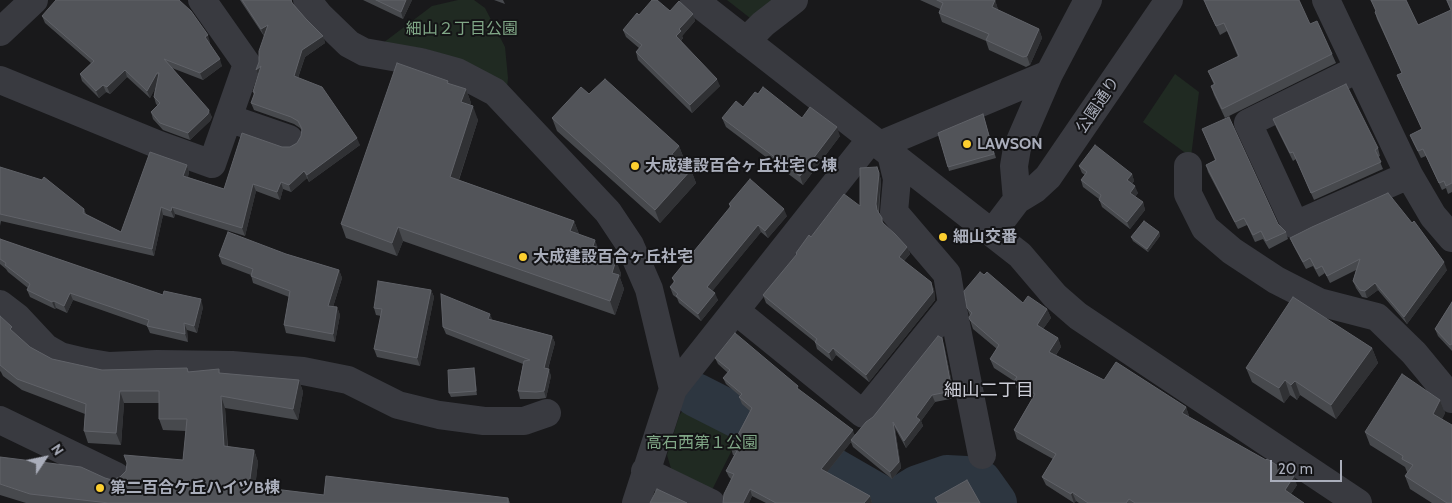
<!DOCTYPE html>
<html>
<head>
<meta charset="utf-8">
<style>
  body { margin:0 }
  #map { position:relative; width:1452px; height:503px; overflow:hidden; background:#19191b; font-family:Cabin,sans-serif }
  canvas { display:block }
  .north { position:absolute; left:20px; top:433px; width:50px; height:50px; -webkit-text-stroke:4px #141416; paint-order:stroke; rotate:56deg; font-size:14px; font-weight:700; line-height:20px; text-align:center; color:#aaaebb }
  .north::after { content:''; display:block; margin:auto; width:18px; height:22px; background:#aaaebb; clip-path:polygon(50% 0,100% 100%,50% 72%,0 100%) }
  .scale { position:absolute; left:1270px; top:460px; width:72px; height:22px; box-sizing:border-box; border:2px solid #aaaebb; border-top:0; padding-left:6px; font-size:15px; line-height:18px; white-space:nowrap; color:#aaaebb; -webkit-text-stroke:4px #141416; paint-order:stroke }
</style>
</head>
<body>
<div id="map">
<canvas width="1452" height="503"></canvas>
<div class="north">N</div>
<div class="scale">20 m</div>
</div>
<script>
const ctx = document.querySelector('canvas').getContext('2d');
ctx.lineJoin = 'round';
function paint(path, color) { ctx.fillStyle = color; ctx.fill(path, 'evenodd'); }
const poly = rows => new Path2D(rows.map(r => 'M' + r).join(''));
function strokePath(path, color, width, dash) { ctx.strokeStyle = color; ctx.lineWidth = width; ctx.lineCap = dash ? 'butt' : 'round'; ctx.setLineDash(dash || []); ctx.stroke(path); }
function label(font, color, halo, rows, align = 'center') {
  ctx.font = font + ' Cabin,"Noto Sans JP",sans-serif'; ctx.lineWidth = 4; ctx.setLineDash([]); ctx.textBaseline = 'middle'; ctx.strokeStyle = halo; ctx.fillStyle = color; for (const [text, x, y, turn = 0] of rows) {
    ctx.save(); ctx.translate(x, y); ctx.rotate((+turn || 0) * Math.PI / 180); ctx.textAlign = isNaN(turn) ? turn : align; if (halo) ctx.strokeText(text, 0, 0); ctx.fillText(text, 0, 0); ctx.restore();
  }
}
const green = poly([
  [458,0,474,0,485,8,505,47,508,78,507,88,460,60,426,49,383,43,432,6],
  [727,0,777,0,750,18],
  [1175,74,1199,92,1191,157,1143,122],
  [688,402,742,430,710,494,673,475,667,455,679,416]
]);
const river = poly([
  [696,395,759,427,884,499,897,500,918,487,947,477,966,478,980,482,995,503]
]);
const minor = poly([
  [307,0,319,15,349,44,364,52,421,62,457,72,495,92,608,212,630,245,649,289,673,389],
  [694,0,1020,255,1055,296,1078,316,1358,503],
  [1326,0,1409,175,1433,216,1452,238],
  [0,32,34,0],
  [746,41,763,24,794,0],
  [1358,69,1248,123,1295,225,1409,175],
  [0,80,159,145,212,164,247,64,202,0],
  [228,118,289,139],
  [880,145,1049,74],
  [1188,166,1188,194,1205,228,1232,251,1276,280,1319,302,1377,317,1414,353,1452,399],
  [1017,200,1035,189,1048,177,1169,0],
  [992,233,1017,200,1014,166,1017,148,1049,74,1088,0],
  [0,304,17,317,46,348,60,356,85,362,109,366,157,364,232,365,303,371,348,380,398,405,439,415,484,421,524,421,547,413],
  [952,304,982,455],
  [736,311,863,414,952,304,947,274,894,212,897,179,891,154],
  [0,420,116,476],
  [645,471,711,503],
  [636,503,673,389,871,139]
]);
const wall = poly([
  [240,0,292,0,292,2,306,19,323,36,325,43,305,57,298,78,360,145,309,182,307,178,291,192,283,189,280,200,256,191,245,236,175,214,174,218,163,215,154,256,1,221,0,226,0,167,84,209,86,214,121,232,187,165,189,172,188,177,224,189,282,147,290,147,297,143,301,136,302,131,300,128,294,124,254,110,251,103,254,95,253,92,258,75,256,70,259,62,264,36],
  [363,0,412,0,403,19],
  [494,0,503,0,505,4],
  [920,0,995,0,998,10,1039,29,1042,38,1030,65,1026,67,989,50,986,41,942,22,939,13,940,9],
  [1204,0,1310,24,1332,54,1336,63,1225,118,1214,95,1211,86,1214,85,1208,71,1238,57,1227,31,1220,35,1207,8],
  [1371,0,1406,0,1418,25,1451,10,1446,0,1452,0,1452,192,1448,194,1446,188,1442,190,1426,156,1421,158,1413,142,1410,135,1422,129,1400,82,1397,75,1402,73,1377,19,1375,12,1376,11],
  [670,11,693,14,695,21,682,36,683,38,681,41,720,86,692,113,638,60,636,52,639,48,626,37,623,30,639,15],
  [42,16,210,42,209,43,222,66,203,80,172,68,212,117,210,121,190,140,163,130,153,119,151,112,158,106,156,104,154,97,155,88,150,98,127,77,110,94,106,92,99,98,82,81,80,74,91,63,45,23],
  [448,81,449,84,466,89,471,103,470,105,478,120,459,180,574,221,579,234,611,258,621,273,620,278,624,289,615,315,403,241,397,256,346,238,341,224],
  [589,94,679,146,684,159,681,162,691,170,696,183,660,223,557,131,552,118],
  [758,94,802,118,840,136,803,185,726,127,722,118,743,107],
  [984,118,996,158,949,171,948,167],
  [1273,119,1378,148,1380,156,1378,157,1383,169,1314,200,1296,159,1293,161,1276,127],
  [1202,129,1278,224,1286,232,1288,239,1269,249,1263,239,1255,242,1247,225,1238,229,1208,172,1206,165,1215,160],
  [1079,166,1132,174,1134,181,1132,184,1138,193,1135,197,1143,202,1145,210,1130,229,1102,207,1099,199,1083,187,1081,180,1085,175,1082,173],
  [877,167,881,180,879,213,884,224,907,247,910,254,904,261,934,289,935,300,869,382,836,355,832,361,817,349,815,342,766,303,763,295,797,255,796,253,811,237,860,206],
  [729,204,787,216,768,238,761,232,712,291,718,300,701,321,679,303,677,298,673,295,670,287,674,283,672,278,730,208],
  [1159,232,1160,236,1148,252,1133,241,1131,237],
  [1290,238,1447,270,1407,324,1378,290,1367,298,1362,297,1356,288,1353,281,1356,270,1330,283,1325,273,1319,277,1313,266,1306,269,1293,245],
  [0,239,163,295,203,307,197,333,187,330,188,342,150,333,147,326,73,300,67,313,56,308,55,309,30,297,27,290,28,288,8,272,6,269,0,264],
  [286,254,339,270,342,278,333,307,337,307,340,315,335,342,286,333,284,325,289,297,253,283,251,275,222,264,219,256],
  [431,290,434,297,420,366,377,357,374,349,381,316,376,315,374,308],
  [1452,302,1452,351,1438,336,1435,329],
  [1023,303,1047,309,1051,318,1043,329,1058,338,1061,347,1056,355,1104,380,1186,407,1189,416,1188,417,1297,485,1291,494,1304,503,1079,503,1076,501,1074,503,1046,485,1042,477,1053,459,1017,439,1014,430,1032,399,1017,390,1014,381,994,368,990,359,997,349,973,329,970,320,970,316,967,308],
  [0,316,13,332,30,347,52,359,102,370,187,368,189,372,219,369,220,373,299,380,303,392,298,420,225,408,228,447,254,450,258,462,255,487,324,495,508,498,510,503,26,503,0,495,0,457,112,480,183,460,186,431,163,430,159,419,159,403,124,403,121,445,88,443,84,431,85,414,22,390,3,376,1,372,0,371],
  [493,320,552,336,555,343,548,369,551,376,546,398,539,399,520,399,518,391,523,364,446,334,443,327],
  [944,345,955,398,935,402,921,421,923,426,906,448,895,428,901,468,892,479,853,447,851,442,827,472,870,496,872,503,766,503,752,496,749,503,723,503,731,479,729,477,726,471,734,455,733,455,731,448,750,411,742,404,739,397,740,396,726,384,723,378,728,373,718,364,715,358,800,391,855,435],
  [1372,348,1378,363,1336,419,1300,395,1297,400,1290,395,1284,403,1252,382,1246,368],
  [475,372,477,395,451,397,449,393],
  [1440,400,1445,413,1442,419,1452,503,1432,503,1410,489,1405,476,1408,472,1407,472,1405,467,1370,445,1365,432]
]);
const shadedWall = poly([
  [406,0,412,0,403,19,401,12],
  [995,0,998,9,995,16,992,7],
  [693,14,695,21,682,36,683,38,679,43,676,36,679,29],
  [268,25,264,36,261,29],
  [1039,29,1042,38,1030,65,1027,56],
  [208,35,210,42,208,44,205,37],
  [323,36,325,43,305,57,296,83,294,76,302,50],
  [220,59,222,66,203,80,200,73],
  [261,66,259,77,256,70],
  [125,70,127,77,110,94,107,87],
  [157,73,160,80,150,98,147,91],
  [717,79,720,86,692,113,690,105],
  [103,85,106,92,99,98,96,91],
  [466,89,471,103,466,116,461,102],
  [473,106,478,120,455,191,450,177],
  [209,110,212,117,210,121,190,140,188,133],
  [837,127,840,136,803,185,800,176],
  [357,138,360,145,309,182,307,175],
  [679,146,684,159,677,167,672,154],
  [187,165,189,172,186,183,183,176],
  [877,167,881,180,878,211,879,217,877,210,876,204],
  [691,170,696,183,660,223,655,210],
  [304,171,307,178,291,192,289,185],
  [1132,174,1134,181,1129,187,1127,180],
  [281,182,283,189,280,200,277,192],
  [253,184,256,191,245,236,242,228],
  [1135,186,1138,193,1133,200,1130,193],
  [1143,202,1145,210,1130,229,1127,222],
  [161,207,163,215,154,256,152,249],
  [172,207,175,214,174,218,171,211],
  [784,209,787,216,768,238,765,231],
  [574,221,579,234,570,231],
  [758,225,761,232,710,294,707,287],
  [398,227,403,241,397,256,392,243],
  [1159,232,1160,236,1148,252,1147,249],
  [595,240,600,253,593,246],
  [907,247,910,254,901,264,899,257],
  [608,251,613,265,606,256],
  [616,260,621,273,620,278,624,289,615,315,610,301,612,273],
  [1444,262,1447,270,1407,324,1404,317],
  [339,270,342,278,331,313,328,306],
  [931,282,934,289,935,300,869,382,866,375],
  [1375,283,1378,290,1367,298,1365,291],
  [431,290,434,297,420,366,417,358],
  [70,293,73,300,67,313,64,306],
  [715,293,718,300,701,321,698,314],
  [201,299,203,307,197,333,194,326],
  [54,301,56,308,55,309,52,302],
  [337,307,340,315,335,342,333,334],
  [1047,309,1051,318,1040,333,1037,325],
  [490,314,493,321,488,319],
  [184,323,187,330,188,342,185,334],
  [552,336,555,343,546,375,544,368],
  [942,338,944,345,955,398,952,391],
  [1058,338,1061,347,1052,360,1049,352],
  [833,348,836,355,832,361,829,353],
  [1372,348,1378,363,1336,419,1331,405],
  [474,368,475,372,477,395,476,391],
  [549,369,551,376,546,398,544,391],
  [299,380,303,392,298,420,293,409],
  [1285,380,1290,395,1284,403,1279,388],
  [1295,381,1300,395,1297,400,1291,385],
  [120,391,124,403,121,445,116,433],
  [932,395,935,402,921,421,923,426,906,448,904,441,916,417],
  [221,396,225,408,228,458,224,446],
  [1440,400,1445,413,1438,427,1433,414],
  [1186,407,1189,416,1185,422,1182,413],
  [893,422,895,428,901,468,892,479,890,472],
  [853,430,855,437,851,440,851,442,824,476,821,469],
  [254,450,258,462,254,498,249,486],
  [1294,476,1297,485,1288,498,1285,490],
  [750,489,752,496,749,503,743,503],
  [1072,492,1076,501,1074,503,1071,494],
  [870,496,872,503,864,503]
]);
const building = poly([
  [56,0,179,0,191,11,208,35,205,37,220,59,200,73,164,59,209,110,208,114,188,133,160,123,151,112,160,103,154,97,159,73,157,73,147,91,125,70,107,87,103,85,96,91,80,74,94,61,42,16,56,0],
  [242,0,291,0,292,3,306,19,323,36,302,50,294,76,322,87,357,138,307,175,304,171,289,185,281,182,277,192,253,184,242,228,172,207,171,211,161,207,152,249,0,214,0,167,42,180,44,177,84,209,83,213,121,232,150,152,187,165,183,176,224,189,242,133,282,147,290,147,297,143,301,136,302,129,298,121,291,117,251,103,255,92,253,92,261,66,256,70,259,62,259,51,268,25,261,29,242,0],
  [376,0,406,0,401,12,376,0],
  [652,0,657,0,670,11,679,1,693,14,679,29,681,31,676,36,717,79,690,105,636,52,642,45,623,30,637,13,639,15,652,0],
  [937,0,995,0,992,7,1039,29,1027,56,1023,57,986,40,989,34,939,13,943,3,937,0],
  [1204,0,1299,0,1310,24,1317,21,1332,54,1222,109,1211,86,1215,84,1208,71,1239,56,1224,23,1216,26,1204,0],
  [1371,0,1406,0,1418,25,1451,10,1447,0,1452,0,1452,183,1446,186,1444,181,1439,183,1423,149,1418,151,1410,135,1422,129,1397,75,1402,73,1375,12,1376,11,1371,0],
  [397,63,448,81,447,83,466,89,461,102,473,106,450,177,574,221,570,231,595,240,593,246,608,251,606,256,616,260,612,273,619,275,610,301,398,227,392,243,341,224,397,63],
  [605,79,679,146,672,154,691,170,655,210,552,118,581,87,589,94,605,79],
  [1346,84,1378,148,1375,150,1381,162,1311,193,1293,152,1290,153,1273,119,1346,84],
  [763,87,802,118,810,107,837,127,800,176,722,118,736,101,743,107,755,92,758,94,763,87],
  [983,114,994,154,948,167,938,133,983,114],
  [1229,117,1278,224,1286,232,1266,241,1261,231,1253,235,1244,218,1235,222,1206,165,1216,160,1202,129,1229,117],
  [1095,145,1132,174,1127,180,1135,186,1130,193,1143,202,1127,222,1099,200,1101,195,1081,180,1087,172,1079,166,1095,145],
  [877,167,879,173,876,204,877,210,882,218,882,222,895,234,907,247,899,257,931,282,933,292,866,375,833,348,829,353,815,342,817,339,763,295,797,254,796,253,809,235,811,237,844,194,860,206,860,168,877,167],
  [750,179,784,209,765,231,758,225,707,287,715,293,698,314,676,296,678,294,670,287,675,281,672,278,731,206,729,204,750,179],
  [1388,193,1412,223,1414,221,1444,262,1404,317,1375,283,1365,291,1360,290,1353,281,1360,259,1327,276,1322,266,1316,269,1310,258,1303,262,1290,238,1312,227,1388,193],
  [1144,221,1159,232,1147,249,1131,237,1144,221],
  [228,232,286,254,339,270,328,306,337,307,333,334,284,325,290,291,251,276,253,269,219,256,228,232],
  [0,239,163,295,164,291,201,299,194,326,184,323,185,334,147,326,149,320,70,293,64,306,54,301,52,302,27,290,30,284,5,265,6,263,0,259,0,239],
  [980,272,984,275,987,272,1023,303,1028,296,1047,309,1037,325,1058,338,1049,352,1104,380,1116,362,1186,407,1182,413,1266,460,1267,459,1294,476,1285,490,1304,503,1135,503,1129,499,1126,503,1088,503,1072,492,1071,494,1042,477,1056,454,1014,430,1035,394,1014,381,1017,377,990,359,999,345,970,320,969,317,972,313,967,308,964,291,980,272],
  [378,281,431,290,417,358,374,349,382,309,374,308,378,281],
  [441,294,490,314,488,319,552,336,544,368,549,369,544,391,536,392,518,391,524,361,530,360,443,327,441,294],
  [1293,297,1372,348,1331,405,1295,381,1291,385,1285,380,1279,388,1246,368,1293,297],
  [1452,302,1452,344,1450,345,1435,329,1452,302],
  [0,316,12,327,10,329,30,347,52,359,102,370,187,368,188,372,219,369,219,373,299,380,293,409,221,396,224,446,254,450,249,486,324,495,326,476,508,498,508,503,109,503,30,494,0,484,0,457,81,467,105,478,112,480,120,477,126,471,127,463,124,455,183,460,187,419,159,419,159,391,120,391,116,433,84,431,86,404,17,379,0,365,0,316],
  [735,333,798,386,797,388,853,430,821,469,870,496,864,503,776,503,750,489,743,503,723,503,724,494,734,474,726,471,737,451,731,448,752,408,739,397,742,394,723,378,730,370,715,358,735,333],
  [938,336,942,338,952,391,932,395,916,417,920,420,904,441,893,422,899,462,890,472,851,440,866,422,873,417,938,336],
  [474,368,476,391,449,393,448,370,474,368],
  [1402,374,1440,400,1433,414,1452,425,1452,503,1447,503,1405,476,1413,465,1402,459,1403,456,1365,432,1402,374],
  [967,480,980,503,938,503,935,498,967,480],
  [657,489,687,503,650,503,657,489]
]);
const markers = [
  [967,144,5,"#fdcf2f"],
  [635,166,5,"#fdcf2f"],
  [943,237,5,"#fdcf2f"],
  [523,257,5,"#fdcf2f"],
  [100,488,5,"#fdcf2f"]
];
const parkNames = [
  ["細山２丁目公園",462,29],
  ["高石西第１公園",702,443]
];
const streetNames = [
  ["公園通り",1098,105,-56]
];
const poiNames = [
  ["LAWSON",977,144],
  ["大成建設百合ヶ丘社宅Ｃ棟",645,166],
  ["細山交番",953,237],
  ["大成建設百合ヶ丘社宅",533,257],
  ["第二百合ケ丘ハイツB棟",110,488]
];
const neighbourhoodNames = [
  ["細山二丁目",989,391]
];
paint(green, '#202a22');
strokePath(river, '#2d3640', 44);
strokePath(minor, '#393a40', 28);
paint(wall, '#47494d');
paint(shadedWall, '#303134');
paint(building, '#525459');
strokePath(building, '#606268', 1);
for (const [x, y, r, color] of markers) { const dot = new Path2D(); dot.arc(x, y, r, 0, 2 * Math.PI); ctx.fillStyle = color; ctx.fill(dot); strokePath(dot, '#141416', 2); }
label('16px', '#80a787', '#141416', parkNames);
label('16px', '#aaaebb', '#141416', streetNames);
label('bold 16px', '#aaaebb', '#141416', poiNames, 'left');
label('18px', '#cccdd7', '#141416', neighbourhoodNames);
</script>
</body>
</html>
